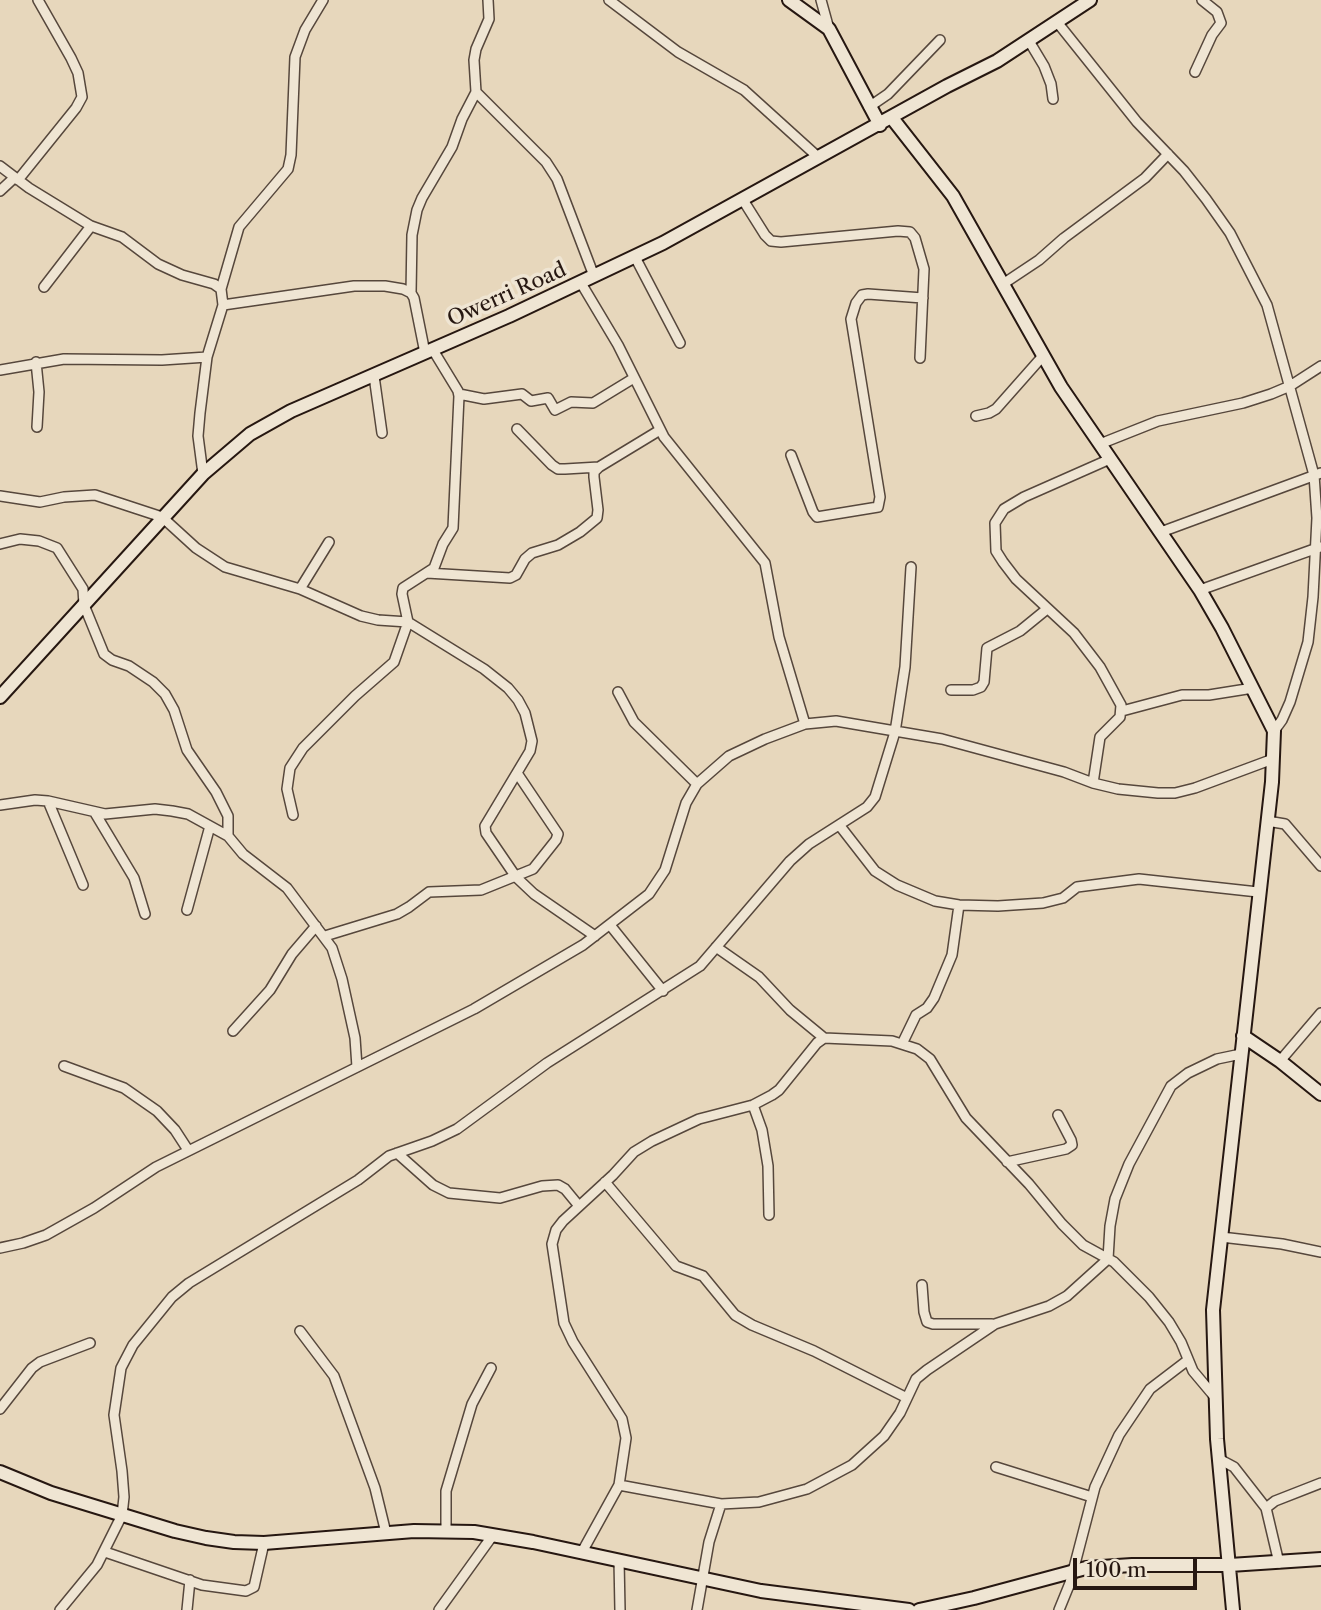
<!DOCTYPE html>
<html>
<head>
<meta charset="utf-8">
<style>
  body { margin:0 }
  #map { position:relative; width:1321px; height:1610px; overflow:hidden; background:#e7d7bc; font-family:"Libre Caslon Text",serif }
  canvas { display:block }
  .scale { position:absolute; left:1073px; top:1558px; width:124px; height:32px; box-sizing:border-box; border:4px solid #261711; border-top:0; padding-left:9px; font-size:21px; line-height:24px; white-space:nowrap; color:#261711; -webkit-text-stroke:5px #efe5d3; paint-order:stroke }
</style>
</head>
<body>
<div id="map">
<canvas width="1321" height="1610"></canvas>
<div class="scale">100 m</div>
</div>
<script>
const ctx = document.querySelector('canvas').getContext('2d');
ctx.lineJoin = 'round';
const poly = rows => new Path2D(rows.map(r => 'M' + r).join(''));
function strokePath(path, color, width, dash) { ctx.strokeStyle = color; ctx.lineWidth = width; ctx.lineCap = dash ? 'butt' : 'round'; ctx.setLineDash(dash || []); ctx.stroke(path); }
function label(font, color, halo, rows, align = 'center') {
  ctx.font = font + ' "Libre Caslon Text",serif'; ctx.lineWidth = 7; ctx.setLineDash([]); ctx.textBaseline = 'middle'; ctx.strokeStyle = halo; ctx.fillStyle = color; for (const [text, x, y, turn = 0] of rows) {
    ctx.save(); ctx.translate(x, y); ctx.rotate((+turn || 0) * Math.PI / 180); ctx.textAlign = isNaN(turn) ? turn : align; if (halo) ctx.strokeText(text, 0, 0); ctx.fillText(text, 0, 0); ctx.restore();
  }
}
const street = poly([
  [488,0,489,19,476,49,474,60,476,92,546,162,557,179,594,276],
  [609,0,678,52,744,90,818,157],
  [821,0,829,29],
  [1057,22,1137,122,1184,171,1206,199,1230,233,1267,305,1314,475,1317,518,1313,597,1308,642,1290,702,1282,720,1274,731],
  [1029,41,1044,66,1051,84,1053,99],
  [1195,72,1212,35,1221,23,1217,12,1202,0],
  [869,107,888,94,940,40],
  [0,166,29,188,91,226,122,237,158,264,182,275,214,284,221,289,223,305],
  [18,180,76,108,82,97,78,73,71,58,38,0],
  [0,191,14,178],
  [743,200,765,235,771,241,781,242,898,231,910,232,915,238,924,269,920,358],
  [635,257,680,343],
  [581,283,618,345,664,437,765,563,779,637,805,724],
  [1003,284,1039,260,1064,238,1145,178,1168,154],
  [44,287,91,226],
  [221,289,239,227,288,169,291,155,295,57,305,30,323,0],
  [411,293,412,235,417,210,422,198,452,147,462,119,476,92],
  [36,362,39,392,37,427],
  [0,370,64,359,162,360,207,357],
  [374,376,382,433],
  [459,394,484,399,522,394,531,401,548,398,555,410,571,402,593,403,634,378],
  [976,416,989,413,996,409,1042,357],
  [517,429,552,465,558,469,565,469,599,467,660,430],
  [1100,444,1158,421,1243,403,1271,394,1290,386,1321,366],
  [791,455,813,512,817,517,878,507,880,497,851,319,856,303,862,295,868,294,923,298],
  [203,474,198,436,200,413,207,357,223,305,354,286,385,286,403,289,411,293,414,298,425,353],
  [0,496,40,502,64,497,95,495,162,517,196,548,225,567,300,589,361,616,378,620,408,622,484,669,508,688,518,700,525,713,532,741,530,751,485,826,486,833,516,877,534,894,595,936],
  [1161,532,1321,473],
  [0,544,20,539,39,541,57,548,83,589,84,605,104,654,112,660,129,666,153,682,165,694,174,710,187,750,216,792,228,816,228,836],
  [427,573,510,578,516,575,525,559,532,553,558,545,580,532,597,518,598,510,594,477,594,472,599,467],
  [300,589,329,542],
  [1200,590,1320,547],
  [951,690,973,690,981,687,984,682,987,648,1020,631,1047,609],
  [618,692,634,722,697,784],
  [1122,711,1182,695,1209,695,1253,688],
  [1093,783,1100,737,1120,717,1121,705,1100,667,1074,633,1016,579,1003,562,996,551,995,523,1004,509,1024,497,1110,459],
  [48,801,83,885],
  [0,805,35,800,48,801,105,814,155,809,172,811,188,814,228,836,243,854,287,888,332,948,342,979,355,1038,357,1067],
  [95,813,134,878,145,914],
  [293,815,287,789,290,768,303,748,355,696,394,662,408,622,402,594,403,588,434,568,443,544,453,528,459,396,458,391,433,350],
  [1267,821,1285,824,1321,866],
  [840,826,875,871,897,885,935,901,959,905,998,906,1043,903,1063,898,1077,887,1139,879,1258,892],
  [187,910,210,826],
  [610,925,663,991],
  [325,936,397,914,409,907,429,892,481,890,533,869,556,840,558,834,517,773],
  [716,947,759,977,790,1010,824,1038],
  [233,1031,270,990,292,954,316,926],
  [902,1044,916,1015,927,1008,934,998,952,955,959,905],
  [1280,1061,1321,1013],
  [64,1066,124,1088,157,1111,175,1130,188,1150],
  [753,1105,762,1130,768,1166,769,1215],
  [397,1153,433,1185,449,1193,500,1198,542,1186,558,1185,565,1189,579,1206],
  [1007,1162,1066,1149,1072,1145,1071,1140,1058,1115],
  [605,1182,676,1266,703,1276,735,1315,752,1325,814,1351,907,1398],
  [1221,1237,1282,1244,1321,1252],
  [0,1248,23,1243,46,1235,94,1208,156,1167,474,1009,583,945,649,894,665,870,686,803,697,784,729,756,765,739,805,724,836,721,942,739,1064,772,1093,783,1118,789,1158,793,1175,793,1195,788,1273,759],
  [922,1285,924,1312,927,1322,933,1324,992,1324],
  [300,1331,334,1376,375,1488,386,1533],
  [0,1409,32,1368,40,1362,90,1343],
  [1219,1459,1234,1467,1266,1508,1279,1563],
  [996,1467,1092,1497],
  [619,1485,721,1504,759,1502,807,1489,852,1465,884,1436,900,1413,916,1379,927,1370,995,1324,1049,1306,1067,1296,1108,1259,1110,1226,1115,1199,1129,1164,1171,1086,1188,1073,1217,1059,1241,1054],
  [1266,1508,1275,1501,1321,1483],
  [446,1530,446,1491,472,1404,491,1368],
  [105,1552,202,1585,246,1591,254,1587,264,1543],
  [582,1552,619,1485,626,1438,622,1419,573,1342,564,1323,552,1244,556,1230,563,1221,613,1175,634,1152,652,1141,699,1119,753,1105,772,1095,779,1090,817,1043,824,1038,892,1041,917,1049,930,1059,966,1118,1029,1184,1062,1224,1083,1245,1114,1262,1149,1297,1169,1322,1181,1342,1193,1371,1214,1396],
  [619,1560,620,1610],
  [60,1610,97,1565,122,1515,124,1497,122,1471,114,1415,121,1368,133,1345,172,1297,189,1283,358,1180,389,1156,432,1141,457,1129,547,1063,700,966,790,861,809,844,867,807,875,797,895,732,905,667,911,567],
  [187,1610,190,1580],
  [439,1610,493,1535],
  [697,1610,709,1542,721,1504],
  [1059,1610,1070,1583,1095,1487,1119,1435,1150,1389,1188,1360]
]);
const secondary = poly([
  [789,0,829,29,880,125],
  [892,118,953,196,1061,387,1200,590,1222,628,1274,731,1272,782,1213,1310,1217,1439,1233,1610],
  [0,697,203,474,250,434,291,411,509,316,663,243,947,86,997,61,1090,0],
  [1243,1036,1280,1061,1321,1094],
  [0,1472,51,1493,175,1531,206,1538,234,1542,264,1543,414,1531,474,1532,533,1542,761,1591,909,1610],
  [919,1610,974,1598,1086,1568,1132,1565,1230,1565,1321,1559]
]);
const streetNames = [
  ["Owerri Road",507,295,-24]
];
strokePath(street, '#56473c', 12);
strokePath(secondary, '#261711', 16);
strokePath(street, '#efe5d3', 9);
strokePath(secondary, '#efe5d3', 12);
label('21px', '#261711', '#efe5d3', streetNames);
</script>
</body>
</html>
